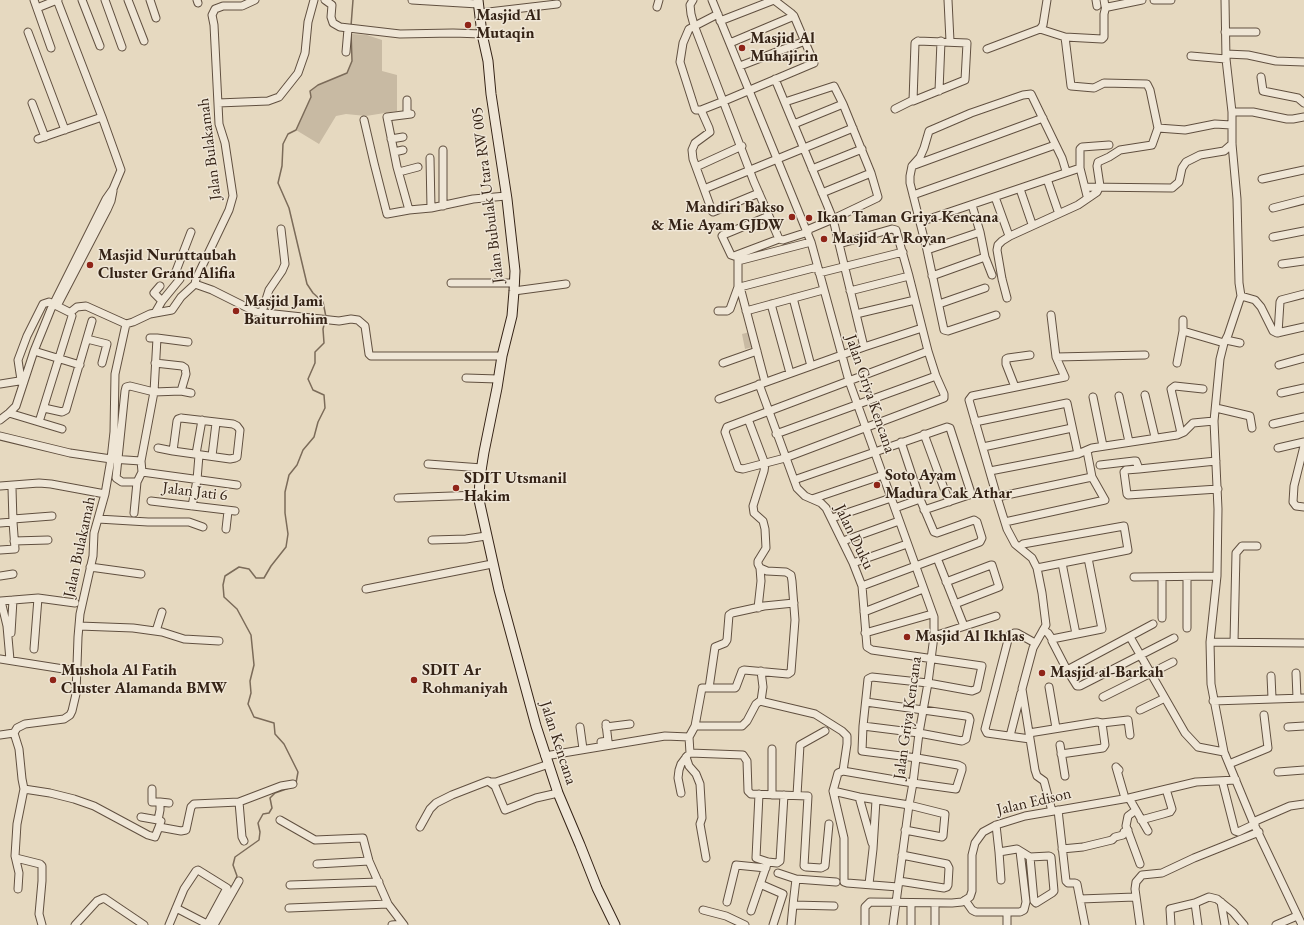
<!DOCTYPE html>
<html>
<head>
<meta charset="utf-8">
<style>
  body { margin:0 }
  canvas { display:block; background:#e6d9c0 }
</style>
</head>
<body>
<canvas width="1304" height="925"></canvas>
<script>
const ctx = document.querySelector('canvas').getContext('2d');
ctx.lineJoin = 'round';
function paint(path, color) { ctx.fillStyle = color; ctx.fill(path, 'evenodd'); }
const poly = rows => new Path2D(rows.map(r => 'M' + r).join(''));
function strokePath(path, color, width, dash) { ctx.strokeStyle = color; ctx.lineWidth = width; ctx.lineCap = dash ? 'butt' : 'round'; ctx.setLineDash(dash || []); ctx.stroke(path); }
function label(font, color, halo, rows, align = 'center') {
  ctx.font = font + ' "EB Garamond",serif'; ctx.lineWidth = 3; ctx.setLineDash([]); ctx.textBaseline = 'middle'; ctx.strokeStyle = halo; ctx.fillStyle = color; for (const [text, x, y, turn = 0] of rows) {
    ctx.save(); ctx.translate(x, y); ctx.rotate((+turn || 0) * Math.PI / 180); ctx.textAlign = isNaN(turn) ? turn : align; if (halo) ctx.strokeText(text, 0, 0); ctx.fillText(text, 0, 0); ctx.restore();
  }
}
const green = poly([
  [352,34,367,35,382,40,382,71,397,75,397,111,366,116,346,114,336,116,319,144,296,130,311,98,310,91,318,85,347,73,352,61],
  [750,332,753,347,745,349,742,334]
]);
const stream = poly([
  [351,26,353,0],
  [326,317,323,302,313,293,307,284,289,208,278,183,282,166,283,144,288,134,296,130,311,97,310,91,318,85,347,73,352,61,351,32],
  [296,783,298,772,284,744,275,734,274,723,254,717,248,704,251,693,250,681,254,665,251,635,237,609,224,597,223,585,225,576,239,567,249,569,256,578,264,578,271,566,286,547,288,534,285,513,285,492,289,475,297,465,303,450,314,437,318,422,325,408,324,395,313,390,308,379,315,363,315,352,324,343,323,329,325,321],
  [235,881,237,876,233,865,235,857,259,840,260,832,258,823,263,814,269,813,272,808,270,798,275,793,292,787]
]);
const street = poly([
  [34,0,51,48],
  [82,0,100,46],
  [105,0,122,47],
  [128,0,144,41],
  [150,0,156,18],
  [197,0,198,3],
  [325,0,332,5,331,17,333,23,340,27,400,34,453,33,482,34],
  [412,0,478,4],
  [693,0,690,5,691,14,694,25,754,182,779,239,783,240,808,232],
  [712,0,811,242,849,381,934,617,934,636,928,683,919,733,913,783,909,805,893,925],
  [948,0,950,41],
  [1096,0,1097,6],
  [1104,0,1105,6,1108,7,1142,0],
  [1154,0,1171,0],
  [1225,0,1226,59,1232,112,1232,144,1237,199,1239,283,1241,296,1228,335,1224,343,1220,359,1214,421,1218,509,1217,576,1210,642,1211,684,1224,752,1253,822,1302,925],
  [657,7,659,0],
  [37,8,57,0],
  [480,13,557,4],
  [718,14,689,29,683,43,680,62,695,109,696,110,701,110,724,101,814,63,794,16,791,13,774,0],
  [720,21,774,0],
  [1040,29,1065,37,1102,39,1104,37,1104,14,1106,6],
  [28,32,65,130],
  [1225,32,1256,32],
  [918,41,967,43,965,80,913,101,915,43,918,41],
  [730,43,794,16],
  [987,49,1040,29,1043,25,1047,0],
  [346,52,348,29],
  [1226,54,1248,55,1276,61,1304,62],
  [1191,56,1226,59],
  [740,66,805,41],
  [1261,77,1263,91,1298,98,1304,103],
  [775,79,833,219,864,347],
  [939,91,941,41],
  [407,100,407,114],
  [785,102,834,86,843,104,871,173,878,197,877,198,833,219,807,230],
  [32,103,45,137],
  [218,103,268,101,279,97,298,73,305,53,308,22,314,0],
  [895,109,913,100],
  [701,110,709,128,710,132,695,143,692,150,693,159,704,189],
  [1232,112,1253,112,1287,119,1293,119,1304,117],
  [364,120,374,163,387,214,409,210,431,208,473,199,506,196],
  [794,124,843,104],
  [1158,128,1185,130,1215,124,1231,125],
  [38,139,102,117],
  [391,139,403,137],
  [394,152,403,150],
  [430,158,431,208],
  [912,166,920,157,924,148,929,131,971,113,1023,95,1031,94,1062,158,1066,171],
  [696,167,742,146],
  [812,169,862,149],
  [399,172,418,167],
  [1047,179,1058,211],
  [1262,179,1304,170],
  [1085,187,1172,188,1179,182,1182,168,1186,162,1200,155,1224,151,1232,144],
  [1020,189,1032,224],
  [759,193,713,212,712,211,704,189,853,128],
  [822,193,871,173],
  [913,195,1055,145],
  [1087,196,1080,168,1080,149,1082,147,1109,145],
  [995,197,1008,233],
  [972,205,980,232,985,257,992,275],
  [443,206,443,150],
  [1273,208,1304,200],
  [409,210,397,167,387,117,411,114],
  [769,216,723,235,722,236,731,255,734,256,779,239],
  [920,222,1080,168],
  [980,232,927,250,910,183,910,176,912,166,1043,118],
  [1273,237,1304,231],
  [839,244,892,229,896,230,909,276,928,351,936,376,944,394,944,398,785,458,743,469,738,468,725,432,727,427,928,351],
  [927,250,944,330,948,331,996,315],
  [738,261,811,242],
  [1282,264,1304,261],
  [819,273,903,252],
  [932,276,985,257],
  [451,283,515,283],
  [195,284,212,290,256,312,339,321,351,319,358,320,365,326,369,354,371,356,502,356],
  [160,286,154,293,162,301],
  [514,291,566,284],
  [850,291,909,276],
  [1241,296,1255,300,1261,307,1273,331,1277,333,1304,327],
  [793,298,811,366],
  [1007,298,1002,279,997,250,998,245,1002,241,1010,236,1078,205,1097,192,1100,186,1097,166,1098,162,1109,157,1120,150,1152,145,1158,128,1150,90,1147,84,1104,83,1094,88,1071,86,1065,37],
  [771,304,790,373],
  [939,304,985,288],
  [57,306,107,210,111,201,113,191],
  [718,311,727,311,730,309,738,287,738,258],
  [746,311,823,290],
  [262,312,269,290,282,271,285,264,281,229],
  [155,313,162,301,180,279,180,276,176,271,191,232],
  [856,314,915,300],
  [1183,331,1224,343],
  [1278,333,1280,302,1281,300,1304,294],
  [157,338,188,342],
  [87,339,107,344,102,363],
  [1226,340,1240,343],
  [34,351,80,365],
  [1056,357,1145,355],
  [155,363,182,366,185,368,186,374,181,391],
  [723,363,757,351],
  [1177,363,1183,331,1183,320],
  [1279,365,1304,358],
  [466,378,498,379],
  [765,382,740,287,817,267],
  [0,384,19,381,21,380,18,360,27,336,43,304,49,302,69,312,72,311,77,307,86,306,126,324],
  [759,384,797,488,805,496,821,503,826,508,853,563,862,586,867,647,872,650,982,666,977,689,972,691,928,683,872,677,868,679,863,726,862,751,917,758,958,765,962,767,962,770,956,789,913,783,843,771],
  [1015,387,1006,364,1006,359,1008,358,1030,355],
  [1281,393,1304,388],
  [1145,395,1155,437],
  [1119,396,1129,442],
  [1093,397,1103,446],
  [719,399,864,347,922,328],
  [44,408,62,412,66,410,92,321],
  [1216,408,1250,416,1252,428],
  [9,413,62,429],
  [181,418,233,424,237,426,240,430,237,457,235,458,230,459,173,451,177,421,178,419,181,418],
  [748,419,765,464,764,471,753,506,754,513,763,521,765,529,766,548,758,561,758,564,760,568,767,571,786,572,791,575,792,581,795,620,791,672,788,674,744,670,742,671,736,687,735,688,702,688,695,726,689,737,690,753,743,755,747,761,748,791,751,794,808,796,804,866,806,867,821,868,825,866,829,824],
  [0,420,9,413,16,406,34,351,51,309,106,199,113,189,121,170,102,117,57,0,58,0],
  [39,422,72,316],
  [975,422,1067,403,1078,454],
  [1273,424,1304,417],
  [1181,433,1171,389,1175,386,1203,389],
  [776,434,936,376],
  [924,434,949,502],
  [0,436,70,453,111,459,141,461,142,472,137,482,134,513],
  [1304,446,1294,486,1293,502,1296,506,1304,507],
  [983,447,1072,428],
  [158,448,173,451],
  [1278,448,1304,442],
  [196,454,202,420],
  [212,456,216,423],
  [141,461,154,392,157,338,150,338],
  [1216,461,1139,469,1126,470,1124,472,1127,494,1128,495,1218,489],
  [428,464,482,468],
  [1100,465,1134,461,1136,461,1139,469],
  [990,471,1078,454,1092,448,1177,435,1184,432,1193,423,1214,421],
  [142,472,237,485],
  [794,480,947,427,950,428,971,493,969,495,924,510],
  [137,482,122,482,116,478,125,391,126,387,130,386,154,392,181,391,191,393],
  [0,486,39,483,51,484,105,494],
  [997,497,969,400,972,396,1065,377,1056,357,1051,315],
  [398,498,479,495],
  [812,499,883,475],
  [151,501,235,511],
  [192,506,197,480,199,455],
  [895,508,920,499],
  [832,518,891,498],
  [13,519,52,516],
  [98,519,148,522,189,522,203,527],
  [1005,522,1105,500,1092,477,1087,451],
  [0,523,13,522,12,488],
  [226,529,228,511],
  [432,540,466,539,486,536],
  [14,541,48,540],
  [843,541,899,521],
  [1019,547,1023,544,1124,526,1128,550,1037,568],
  [0,550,15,549,13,522],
  [937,558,964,626],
  [853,563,907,544],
  [1062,563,1076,634],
  [90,567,141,574],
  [0,576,13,574],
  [1134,577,1217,576],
  [1162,577,1162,618],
  [1187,577,1187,628],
  [946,582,991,565,992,565,999,587,955,604],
  [862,586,980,542,982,538,977,522,974,520,937,533,934,532,920,499,901,442],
  [366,589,492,564],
  [758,608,761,581,760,568],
  [864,612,923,589],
  [79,626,133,628,162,632,184,639,219,641],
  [1043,630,1048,633,1052,639,1102,629,1088,558],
  [156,631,162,612],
  [11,633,13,600],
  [865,633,932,614],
  [934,636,996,616],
  [1130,637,1185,733,1198,747,1224,752],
  [1052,641,1067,670,1153,624],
  [1210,642,1304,643],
  [1234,642,1236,553,1242,546,1257,546],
  [34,649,38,598],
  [0,659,76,671],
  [10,660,7,626,1,601,38,598,75,603],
  [1067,670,1077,686,1080,686,1174,638],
  [761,671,763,687,761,701],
  [1296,673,1297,698],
  [1271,676,1272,698],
  [1049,687,1056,728],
  [709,688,715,647,725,643,727,640,729,615,732,613,764,606,794,603],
  [1103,697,1173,662],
  [1213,701,1304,698],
  [1140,710,1165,698],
  [695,726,742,726,747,721,756,704,760,701,815,714,842,731,847,736,847,744,843,771],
  [863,726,919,733,962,741,966,739,970,720,969,717,966,716,866,702],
  [580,727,583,749],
  [606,727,630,724],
  [1288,727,1304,726],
  [14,733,17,728,25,724,64,719,70,715,72,711,76,694,78,637,80,614,93,556,94,533,105,494,111,459,114,432,115,374,126,324,133,322,150,314,172,310,181,297,195,284,196,279,229,210,233,196,225,143,219,124,214,25,212,15,215,9,223,6,242,6,255,0],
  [14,733,19,749,22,779,24,789,17,824,15,856,19,873,18,889],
  [1029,733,1097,722,1102,723,1128,720,1130,735],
  [0,735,14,733],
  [1010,736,1021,693],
  [1030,739,987,733,985,729,1009,636,1014,633,1017,633,1035,643],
  [601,742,608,741,606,724],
  [1060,745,1065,776],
  [772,749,772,795],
  [1061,754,1103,748,1105,745,1102,723],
  [545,756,665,736,689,737],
  [686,757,689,766,696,774,700,784,702,818,700,824,706,858],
  [1229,764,1268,748,1264,715],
  [1119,770,1116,767,1125,798],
  [843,771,838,773,833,791,844,838,844,882,847,883,898,887],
  [1278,772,1304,770],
  [491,782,496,782,549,764],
  [1223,784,1235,831,1238,832,1255,824],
  [24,789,50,793,74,799,94,806,148,835,155,837,159,827,181,831,186,830,191,807,194,804,239,802,281,786,293,784],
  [152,789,152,802,160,802,160,810,158,820,161,821,159,827],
  [833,791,859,797,909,805,945,814,943,836,942,837,905,830],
  [681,793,678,778,679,770,681,764,687,756],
  [759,794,756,858,768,862,777,863,780,861,784,795],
  [797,795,800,745,825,731],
  [859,797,872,843],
  [1129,798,1148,831],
  [160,802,169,803],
  [239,802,242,837,244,841],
  [1058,810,1066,881,1068,883,1075,883,1077,884,1085,925],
  [1136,810,1128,816,1126,826,1140,864],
  [1052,811,1044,781,1037,776,1035,770,1022,689,1033,648,1046,625,1042,593,1037,568,1032,558,1015,544,1007,529,997,497,1092,477],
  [141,817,158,820],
  [280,820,315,840,363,838,369,861,388,904,404,925],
  [1141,820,1163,814,1170,812,1172,809,1166,789],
  [1253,822,1290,806,1304,804],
  [996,825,999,852,1017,849,1030,857,1049,856,1051,857,1054,891,1052,893,1036,903,1034,901,1030,857],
  [420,827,430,809,436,803,452,795,488,781,495,786,505,810,536,798,558,793],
  [1062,849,1083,847,1112,840,1115,837,1123,835,1124,832,1128,830],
  [999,852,1001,880],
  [16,858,40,864,42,866,42,881,39,914,42,925],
  [317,864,369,861],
  [778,873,796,879],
  [899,881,944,888,947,887,948,885,949,868,947,864,902,855],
  [760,884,783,894,773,925],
  [869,884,873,849,876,800],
  [290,885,379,882],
  [1080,899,1135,897],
  [965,900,972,910,976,912,1020,912,1024,910,1026,902,1020,851],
  [727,902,736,865,766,868],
  [1221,902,1225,925],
  [793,905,796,879,836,882],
  [176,908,207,924],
  [289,908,388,904],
  [703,910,726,916,745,925],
  [751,911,767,864],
  [1007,912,1007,925],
  [75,925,97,901,104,898,144,925],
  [169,925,184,889,196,871,198,870,227,888,207,925],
  [214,925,239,881],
  [392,925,403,924],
  [791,925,793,905,834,906],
  [865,925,865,907,870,902,952,903,962,902,970,897,972,891,972,855,975,843,983,832,996,825,1025,816,1129,798,1196,782,1236,780],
  [911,925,911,903],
  [935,925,935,904],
  [1140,925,1135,889,1136,882,1142,875,1162,873,1194,858,1259,832],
  [1171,925,1170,909,1195,903],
  [1198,925,1195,903,1209,897,1217,899,1233,912,1244,925],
  [1276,925,1297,916]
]);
const secondary = poly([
  [478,0,482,34,488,61,491,94,507,199,515,271,514,291,512,316,502,356,497,388,484,452,480,477,479,500,499,590,536,726,558,793,580,845,597,888,615,925]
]);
const markers = [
  [468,25,4,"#8f2418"],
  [742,48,4,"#8f2418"],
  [792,217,4,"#8f2418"],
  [809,218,4,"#8f2418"],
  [824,239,4,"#8f2418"],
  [90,265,4,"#8f2418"],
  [236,311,4,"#8f2418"],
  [877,485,4,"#8f2418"],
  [456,488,4,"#8f2418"],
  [907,637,4,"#8f2418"],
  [1042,673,4,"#8f2418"],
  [53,680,4,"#8f2418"],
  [414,680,4,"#8f2418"]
];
const poiNames = [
  ["Masjid Al",476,16],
  ["Mutaqin",476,34],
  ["Masjid Al",750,39],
  ["Muhajirin",750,57],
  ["Mandiri Bakso",784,208,"right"],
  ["& Mie Ayam GJDW",784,226,"right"],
  ["Ikan Taman Griya Kencana",817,218],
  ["Masjid Ar Royan",832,239],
  ["Masjid Nuruttaubah",98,256],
  ["Cluster Grand Alifia",98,274],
  ["Masjid Jami",244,302],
  ["Baiturrohim",244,320],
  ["Soto Ayam",885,476],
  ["Madura Cak Athar",885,494],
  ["SDIT Utsmanil",464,479],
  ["Hakim",464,497],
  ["Masjid Al Ikhlas",915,637],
  ["Mushola Al Fatih",61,671],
  ["Cluster Alamanda BMW",61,689],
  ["SDIT Ar",422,671],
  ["Rohmaniyah",422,689],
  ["Masjid al-Barkah",1050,673]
];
const streetNames = [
  ["Jalan Bulakamah",210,149,-97],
  ["Jalan Bubulak Utara RW 005",488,195,-97],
  ["Jalan Griya Kencana",870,394,71],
  ["Jalan Jati 6",195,492,7],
  ["Jalan Duku",854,537,64],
  ["Jalan Bulakamah",80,547,-78],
  ["Jalan Griya Kencana",908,718,-82],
  ["Jalan Kencana",558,743,72],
  ["Jalan Edison",1034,802,-13]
];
paint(green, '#c8baa3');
strokePath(stream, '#7b6b59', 1.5);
strokePath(street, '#615040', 9);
strokePath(secondary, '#352316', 11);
strokePath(street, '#efe6d6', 7);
strokePath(secondary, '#efe6d6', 9);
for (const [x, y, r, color] of markers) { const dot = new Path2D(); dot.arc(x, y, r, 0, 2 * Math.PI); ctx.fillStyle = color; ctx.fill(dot); strokePath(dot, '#efe6d6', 1.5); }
label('bold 16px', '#352316', '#efe6d6', poiNames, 'left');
label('16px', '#352316', '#efe6d6', streetNames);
</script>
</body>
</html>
